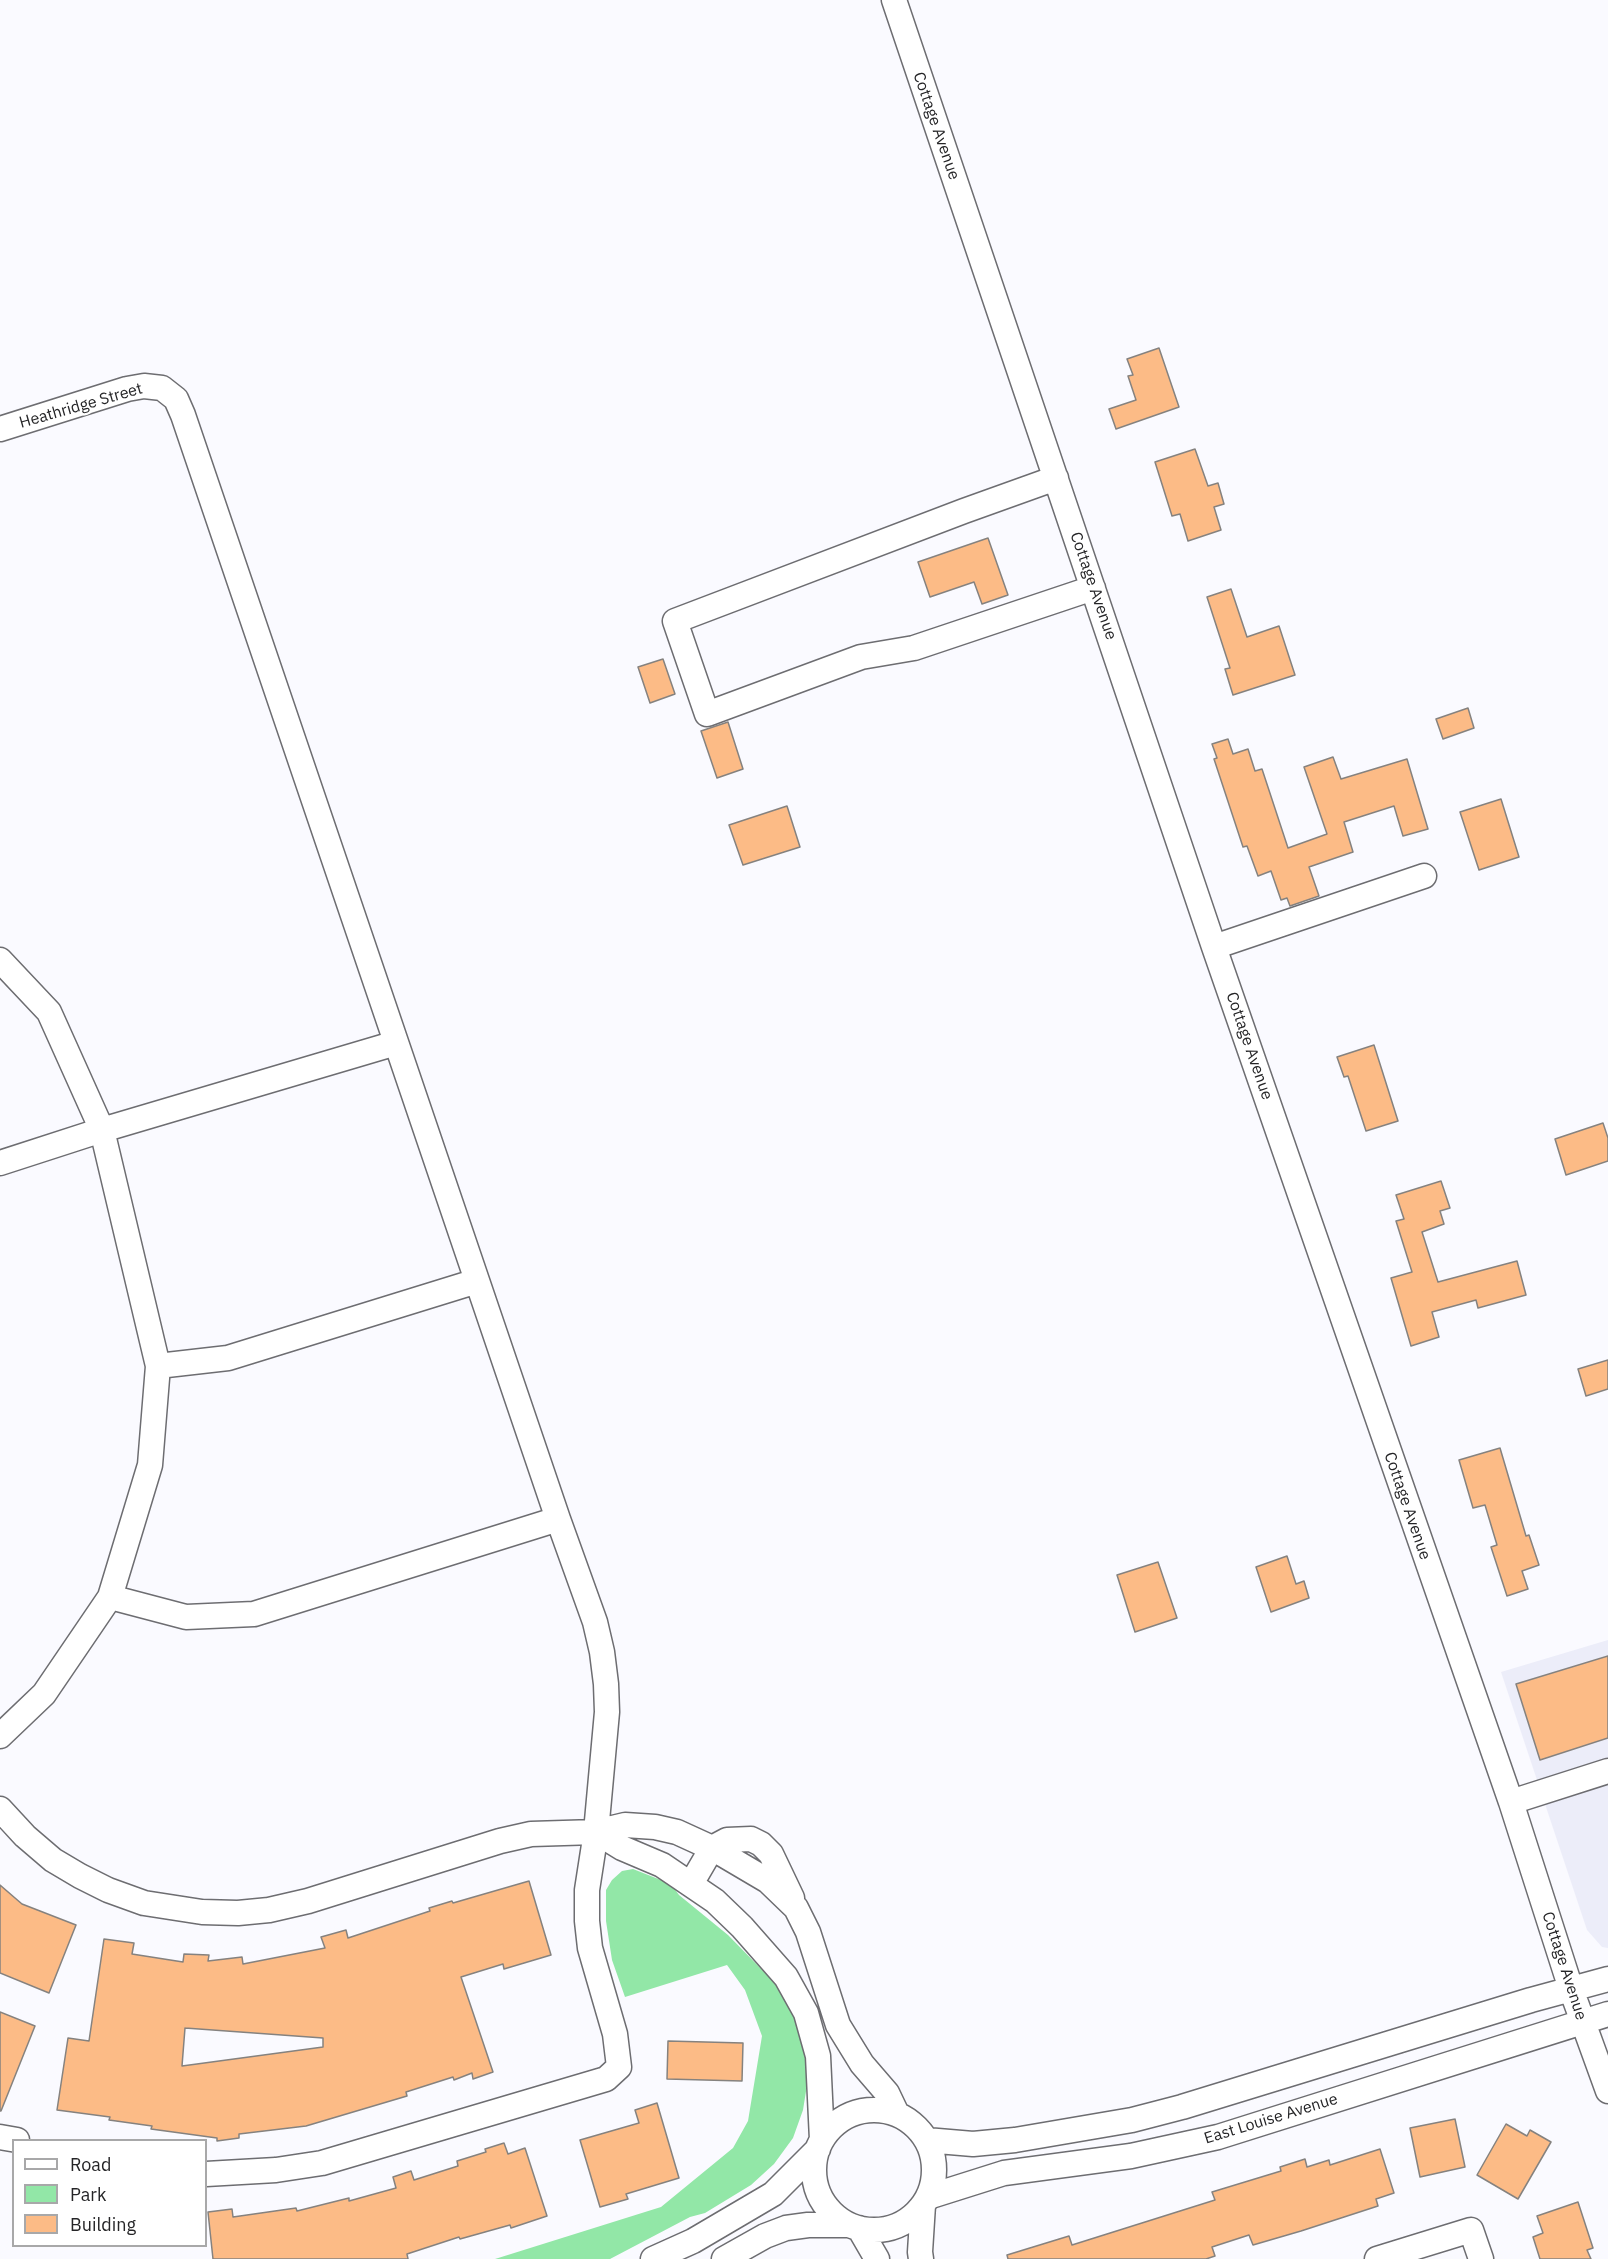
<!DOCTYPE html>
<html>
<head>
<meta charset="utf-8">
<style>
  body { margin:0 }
  #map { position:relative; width:1608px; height:2259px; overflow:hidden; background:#fafaff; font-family:"IBM Plex Sans",sans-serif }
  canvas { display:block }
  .legend { position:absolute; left:12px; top:2139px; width:195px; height:108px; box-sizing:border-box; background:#fff; border:2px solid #a8a8a9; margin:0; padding:8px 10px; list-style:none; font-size:18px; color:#252527 }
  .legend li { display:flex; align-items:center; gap:12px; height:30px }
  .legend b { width:30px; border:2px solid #a8a8a9 }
</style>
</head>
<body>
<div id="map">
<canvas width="1608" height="2259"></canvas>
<ul class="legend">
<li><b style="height:8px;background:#fff"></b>Road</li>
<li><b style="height:16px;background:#92e7a7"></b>Park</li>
<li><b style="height:16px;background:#fcbb86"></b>Building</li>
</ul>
</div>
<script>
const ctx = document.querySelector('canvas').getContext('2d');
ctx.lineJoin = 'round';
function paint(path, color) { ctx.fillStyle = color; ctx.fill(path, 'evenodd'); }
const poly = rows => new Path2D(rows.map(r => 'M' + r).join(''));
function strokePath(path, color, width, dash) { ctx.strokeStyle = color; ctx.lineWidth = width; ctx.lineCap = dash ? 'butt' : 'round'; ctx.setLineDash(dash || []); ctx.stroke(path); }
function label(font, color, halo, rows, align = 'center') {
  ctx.font = font + ' "IBM Plex Sans",sans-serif'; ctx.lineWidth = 4.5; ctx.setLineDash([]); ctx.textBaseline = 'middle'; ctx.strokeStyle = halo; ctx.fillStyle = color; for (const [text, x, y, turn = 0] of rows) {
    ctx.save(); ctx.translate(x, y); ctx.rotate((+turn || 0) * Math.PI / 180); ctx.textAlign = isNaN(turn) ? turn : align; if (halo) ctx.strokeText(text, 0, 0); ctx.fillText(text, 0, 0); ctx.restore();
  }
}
const built = poly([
  [1608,1640,1608,1948,1602,1947,1587,1930,1501,1672]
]);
const green = poly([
  [633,1869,671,1884,679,1895,728,1935,773,1981,786,1999,797,2022,806,2053,807,2085,803,2110,793,2138,774,2164,751,2185,705,2213,690,2217,610,2259,495,2259,661,2207,733,2148,748,2121,762,2036,745,1990,727,1965,625,1997,612,1960,606,1921,606,1890,612,1880,622,1871]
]);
const building = poly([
  [1159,348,1179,407,1116,429,1109,409,1136,400,1128,376,1133,375,1127,359,1159,348],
  [1195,449,1208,486,1218,483,1224,504,1214,507,1221,530,1188,541,1180,514,1172,516,1155,462,1195,449],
  [988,538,1008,595,982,604,974,582,930,597,918,562,988,538],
  [1231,589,1247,637,1279,626,1295,675,1233,695,1225,669,1230,668,1207,597,1231,589],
  [663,659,675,694,650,703,638,667,663,659],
  [1468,708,1474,728,1443,739,1436,719,1468,708],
  [728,722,743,769,717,778,701,731,728,722],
  [1228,739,1233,754,1248,749,1255,771,1262,769,1288,848,1327,834,1304,767,1333,757,1341,779,1407,759,1428,829,1403,836,1394,806,1344,822,1353,852,1309,867,1319,896,1290,906,1287,898,1281,900,1271,871,1258,876,1247,846,1243,847,1214,759,1217,758,1212,744,1228,739],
  [1501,799,1519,857,1479,870,1460,812,1501,799],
  [787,806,800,847,743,865,729,825,787,806],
  [1374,1045,1398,1121,1366,1131,1348,1076,1344,1077,1337,1057,1374,1045],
  [1603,1123,1608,1138,1608,1161,1566,1175,1555,1139,1603,1123],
  [1441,1181,1450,1208,1440,1211,1444,1224,1422,1232,1438,1282,1517,1261,1526,1295,1478,1308,1476,1300,1432,1312,1439,1337,1411,1346,1391,1278,1412,1272,1396,1221,1404,1219,1396,1195,1441,1181],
  [1608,1360,1608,1389,1586,1396,1578,1369,1608,1360],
  [1500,1448,1526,1536,1529,1535,1539,1565,1522,1571,1528,1589,1507,1596,1491,1547,1497,1545,1485,1505,1473,1508,1459,1460,1500,1448],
  [1287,1556,1296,1584,1304,1581,1309,1598,1271,1612,1256,1567,1287,1556],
  [1158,1562,1177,1618,1135,1632,1117,1575,1158,1562],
  [1608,1656,1608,1738,1540,1760,1516,1684,1608,1656],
  [529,1881,551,1955,504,1969,503,1964,461,1977,493,2072,473,2079,472,2073,454,2080,453,2077,406,2092,407,2096,306,2126,239,2134,239,2138,217,2141,217,2138,151,2129,152,2126,109,2120,110,2117,57,2110,68,2038,89,2041,104,1939,134,1943,132,1954,183,1962,184,1954,209,1955,208,1961,242,1957,243,1964,325,1948,321,1937,346,1930,348,1938,430,1911,429,1908,452,1901,453,1903,529,1881],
  [185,2028,323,2038,323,2047,182,2066,185,2028],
  [0,1885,22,1904,76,1925,49,1993,0,1973,0,1885],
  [0,2012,35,2026,1,2111,0,2111,0,2012],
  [668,2041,743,2043,742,2081,667,2079,668,2041],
  [657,2103,679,2178,626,2194,628,2199,600,2207,580,2140,639,2123,635,2110,657,2103],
  [1455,2119,1465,2167,1420,2177,1410,2128,1455,2119],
  [1506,2124,1527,2136,1530,2130,1551,2142,1518,2199,1477,2175,1506,2124],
  [504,2143,508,2154,525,2148,547,2216,511,2228,510,2225,460,2239,459,2237,407,2254,408,2259,213,2259,208,2212,232,2209,233,2217,296,2208,297,2211,349,2198,349,2201,396,2188,393,2177,411,2171,414,2180,458,2166,457,2161,486,2152,485,2149,504,2143],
  [1380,2149,1394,2193,1376,2199,1378,2206,1301,2231,1253,2245,1249,2235,1212,2247,1215,2256,1206,2259,1008,2259,1007,2255,1069,2236,1072,2245,1215,2200,1212,2192,1281,2171,1280,2167,1305,2159,1307,2167,1329,2160,1330,2165,1380,2149],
  [1578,2202,1593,2248,1587,2250,1591,2259,1540,2259,1533,2237,1543,2233,1537,2216,1578,2202]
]);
const minor = poly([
  [894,0,1214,947,1511,1802,1571,1989,1608,2091],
  [0,429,127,389,144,386,162,388,176,399,183,415,558,1519,595,1622,602,1652,606,1684,607,1712,596,1832,587,1890,587,1921,590,1948,615,2034,619,2067,606,2079,322,2163,276,2170,206,2174],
  [1056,478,964,511,675,621,707,714,861,657,914,648,1093,588],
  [1214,947,1424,876],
  [0,960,49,1012,102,1130,158,1366,150,1465,110,1597,44,1694,0,1736],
  [0,1163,102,1130,396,1043],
  [158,1366,228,1358,477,1281],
  [110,1597,186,1617,254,1614,558,1519],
  [1511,1802,1608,1771],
  [0,1809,25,1836,53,1860,80,1876,108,1890,144,1903,202,1912,238,1913,269,1910,308,1901,500,1841,531,1834,596,1832,625,1825,655,1827,677,1832,712,1848,768,1881,796,1908,808,1932,838,2025,862,2064,887,2093,897,2114],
  [596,1832,622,1848,662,1865,715,1901,742,1927,786,1977,806,2013,818,2056,822,2140],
  [691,1884,712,1848,727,1840,751,1839,761,1844,771,1854,792,1898],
  '814 2170a60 60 0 1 1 120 0a60 60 0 1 1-120 0Z',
  [0,2137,17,2140],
  [926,2140,973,2144,1015,2140,1132,2120,1182,2107,1531,2000,1608,1979],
  [928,2197,1004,2173,1131,2156,1218,2137,1608,2014],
  [859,2228,877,2259],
  [653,2259,693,2241,773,2194,818,2149],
  [724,2259,765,2236,786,2228,808,2225,849,2225],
  [921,2259,920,2252,923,2205],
  [1377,2259,1471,2230,1481,2259]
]);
const streetNames = [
  ["Cottage Avenue",936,126,71],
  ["Heathridge Street",81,406,-16],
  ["Cottage Avenue",1093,586,71],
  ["Cottage Avenue",1249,1046,71],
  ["Cottage Avenue",1407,1506,71],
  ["Cottage Avenue",1564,1966,72],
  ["East Louise Avenue",1271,2119,-17]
];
paint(built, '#ecedf9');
paint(green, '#92e7a7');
paint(building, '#fcbb86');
strokePath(building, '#85827f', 1.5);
strokePath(minor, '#6d6d71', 27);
strokePath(minor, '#fff', 24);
label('16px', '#252527', '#fff', streetNames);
</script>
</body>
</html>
